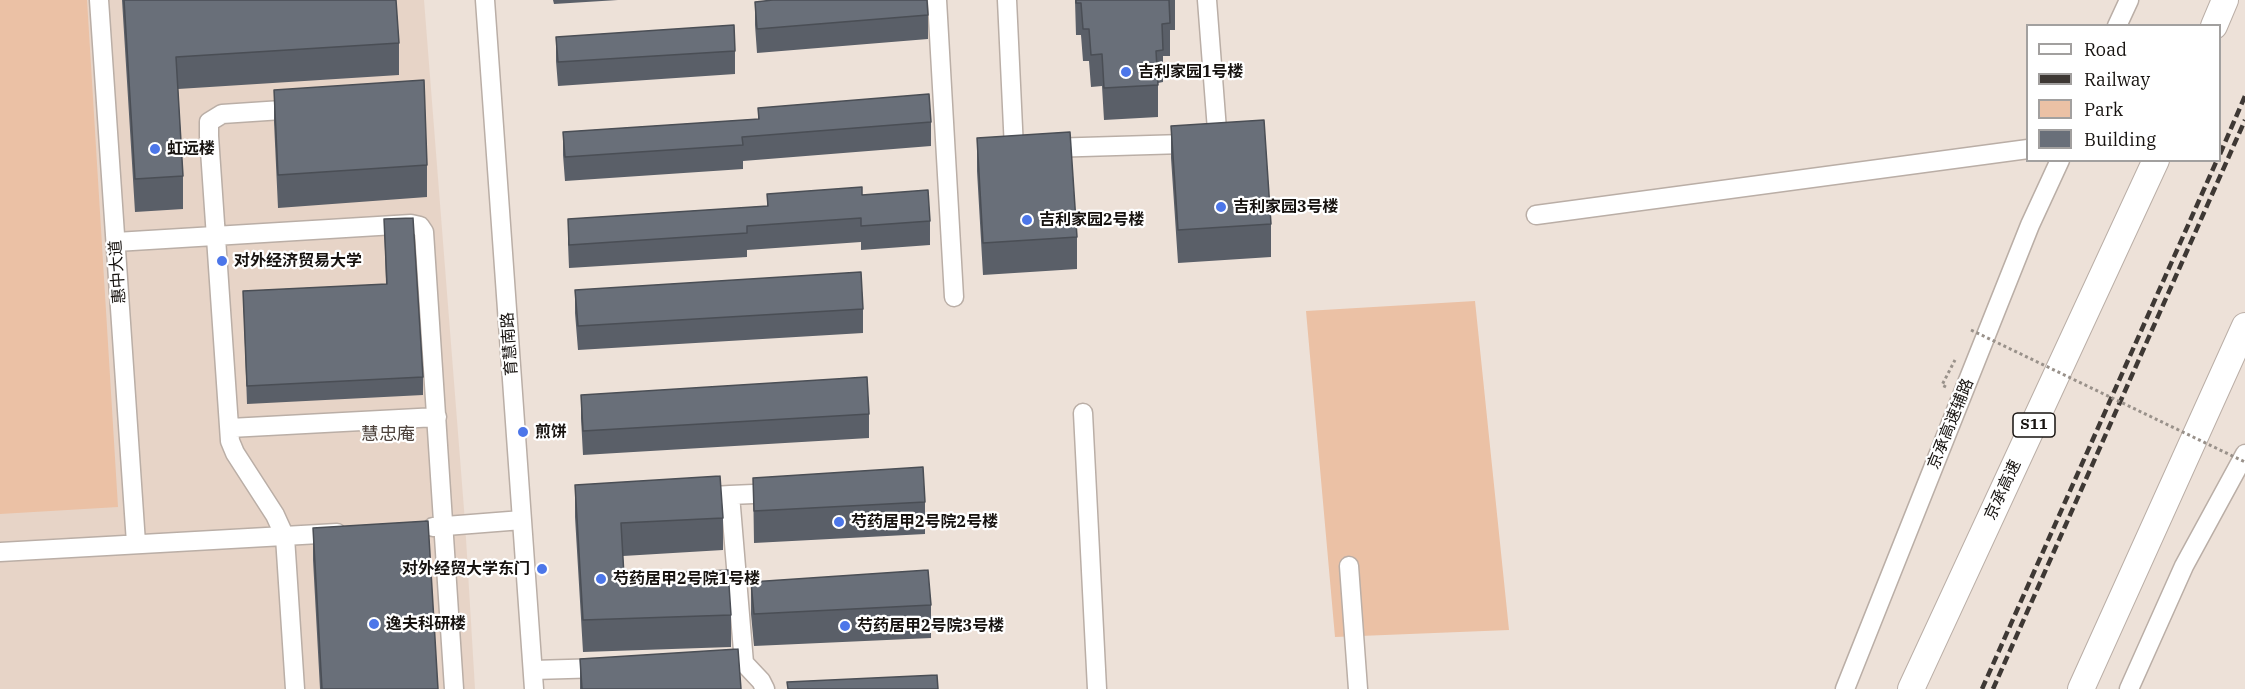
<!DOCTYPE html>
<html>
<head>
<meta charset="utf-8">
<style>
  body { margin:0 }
  #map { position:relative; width:2245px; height:689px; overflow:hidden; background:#ede1d8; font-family:"IBM Plex Serif",serif }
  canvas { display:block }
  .legend { position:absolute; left:2026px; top:24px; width:195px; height:138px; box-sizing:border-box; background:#fff; border:2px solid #a2a09f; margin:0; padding:8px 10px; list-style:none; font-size:18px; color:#16120f }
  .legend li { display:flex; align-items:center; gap:12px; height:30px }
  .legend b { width:30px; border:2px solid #a2a09f }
</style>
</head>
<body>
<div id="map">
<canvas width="2245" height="689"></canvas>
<ul class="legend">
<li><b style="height:8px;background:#fff"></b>Road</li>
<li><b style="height:8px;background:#3e3834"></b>Railway</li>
<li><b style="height:16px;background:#ebc1a5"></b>Park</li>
<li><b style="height:16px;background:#696f79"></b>Building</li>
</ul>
</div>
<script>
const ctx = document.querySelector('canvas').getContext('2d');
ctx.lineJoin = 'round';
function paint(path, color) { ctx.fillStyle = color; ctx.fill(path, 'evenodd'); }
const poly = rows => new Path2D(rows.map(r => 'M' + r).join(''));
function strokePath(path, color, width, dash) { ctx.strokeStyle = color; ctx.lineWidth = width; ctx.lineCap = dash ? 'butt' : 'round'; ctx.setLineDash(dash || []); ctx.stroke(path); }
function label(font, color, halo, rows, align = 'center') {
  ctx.font = font + ' "IBM Plex Serif","Noto Sans SC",serif'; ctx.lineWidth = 4.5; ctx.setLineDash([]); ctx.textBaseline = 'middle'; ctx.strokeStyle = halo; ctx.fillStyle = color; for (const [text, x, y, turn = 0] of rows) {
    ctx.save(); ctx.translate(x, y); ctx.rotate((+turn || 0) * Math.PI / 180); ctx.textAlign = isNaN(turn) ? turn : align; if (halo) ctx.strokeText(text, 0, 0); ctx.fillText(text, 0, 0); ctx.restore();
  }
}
const built = poly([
  [0,0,424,0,465,522,475,689,0,689]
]);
const green = poly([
  [0,0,87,0,118,507,0,514],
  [1475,301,1509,630,1335,637,1306,311]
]);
const path = poly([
  [1946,387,1942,385,1955,360]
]);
const minor = poly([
  [99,0,136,543],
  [485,0,534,689],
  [937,0,954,297],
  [1007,0,1014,149,1218,143,1207,0],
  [2117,26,2129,0],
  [1536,215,2028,149],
  [116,242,411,224,420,226,424,232,454,689],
  [1083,413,1097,689],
  [230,428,437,417],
  [730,495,777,493],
  [698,497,730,495,744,663,715,664],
  [433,527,522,520],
  [0,552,337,533],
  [1349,566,1358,689],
  [744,663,761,681,765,689],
  [533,670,603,668],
  [295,689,285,537,275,515,235,453,230,441,209,136,209,122,222,114,297,109],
  [1845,689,2030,225,2060,160],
  [2129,689,2184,566,2245,454]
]);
const highway = poly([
  [2214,26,2225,0],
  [1911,689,2156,160],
  [2081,689,2245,326]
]);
const rail = poly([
  [2220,154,2245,96],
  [1982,689,2217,160],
  [1993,689,2245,120]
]);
const pathBridge = poly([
  [1971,330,2245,462]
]);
const wall = poly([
  [122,0,396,0,399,43,399,75,178,89,183,176,183,209,135,212],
  [553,0,618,0,554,4],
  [1075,0,1175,0,1175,30,1170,30,1170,56,1163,56,1163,82,1158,83,1158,117,1104,120,1102,86,1091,87,1089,61,1083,61,1081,35,1076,35],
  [755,2,928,15,928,39,757,53,755,25],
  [556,37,735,51,735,74,558,86,556,61],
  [274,90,427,165,427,197,278,208,274,122],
  [758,108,931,122,931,146,743,161,743,169,565,181,563,155,563,132,758,119],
  [1171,126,1271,224,1271,257,1178,263,1171,158],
  [977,138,1077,237,1077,269,983,275,977,171],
  [767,194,862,195,930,221,930,245,861,250,861,242,747,250,747,257,569,268,568,243,568,219,767,206],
  [384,219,423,377,423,395,247,404,243,291,386,284],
  [575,290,863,309,863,333,578,350,575,313],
  [581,395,869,414,869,438,583,455,581,418],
  [753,478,925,502,925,534,754,543],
  [575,485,723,518,723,550,623,556,624,576,731,615,731,647,583,652,575,517],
  [313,528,438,689,320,689,313,560],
  [751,582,931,605,931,638,754,646,751,614],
  [580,659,741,689,580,689]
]);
const building = poly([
  [124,0,396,0,399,43,176,57,183,176,135,179,124,0],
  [773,0,927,0,928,15,757,29,755,2,773,0],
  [1076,0,1169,0,1170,23,1162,24,1163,50,1156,51,1158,85,1104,88,1102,54,1091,55,1089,29,1083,29,1081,3,1076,3,1076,0],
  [734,25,735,51,558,62,556,37,734,25],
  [424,80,427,165,278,175,274,90,424,80],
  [929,94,931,122,742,137,743,145,565,157,563,132,759,119,758,108,929,94],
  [1264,120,1271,224,1178,230,1171,126,1264,120],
  [1070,132,1077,237,983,243,977,138,1070,132],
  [862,187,862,195,928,190,930,221,861,226,861,218,747,226,747,233,569,245,568,219,768,206,767,194,862,187],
  [413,218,423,377,247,386,243,291,387,284,384,219,413,218],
  [861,272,863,309,578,326,575,290,861,272],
  [867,377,869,414,583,431,581,395,867,377],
  [923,467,925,502,754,511,753,478,923,467],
  [720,476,723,518,621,523,624,576,728,570,731,615,583,620,575,485,720,476],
  [428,521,438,689,322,689,313,528,428,521],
  [928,570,931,605,754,614,751,582,928,570],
  [738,649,741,689,582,689,580,659,738,649],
  [937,675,938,689,788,689,787,682,937,675]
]);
const markers = [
  [1126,72,6,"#4c76e9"],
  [155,149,6,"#4c76e9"],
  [1221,207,6,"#4c76e9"],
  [1027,220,6,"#4c76e9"],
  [222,261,6,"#4c76e9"],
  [523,432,6,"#4c76e9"],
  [839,522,6,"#4c76e9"],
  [542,569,6,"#4c76e9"],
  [601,579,6,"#4c76e9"],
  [374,624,6,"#4c76e9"],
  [845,626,6,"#4c76e9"]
];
const shields = [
  [2034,425,42]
];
const shieldNames = [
  ["S11",2034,425]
];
const poiNames = [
  ["吉利家园1号楼",1138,72],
  ["虹远楼",167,149],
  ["吉利家园3号楼",1233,207],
  ["吉利家园2号楼",1039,220],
  ["对外经济贸易大学",234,261],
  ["煎饼",535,432],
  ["芍药居甲2号院2号楼",851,522],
  ["对外经贸大学东门",530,569,"right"],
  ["芍药居甲2号院1号楼",613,579],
  ["逸夫科研楼",386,624],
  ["芍药居甲2号院3号楼",857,626]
];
const streetNames = [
  ["惠中大道",118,272,-94],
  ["育慧南路",510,344,-94],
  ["京承高速辅路",1951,424,-68],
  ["京承高速",2003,490,-65]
];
const neighbourhoodNames = [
  ["慧忠庵",388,435]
];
paint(built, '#e7d4c7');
paint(green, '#ebc1a5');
strokePath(minor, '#baaea6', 21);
strokePath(highway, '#baaea6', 28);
strokePath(path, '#99918a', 3, [3, 3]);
strokePath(minor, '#fff', 18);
strokePath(highway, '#fff', 26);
strokePath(rail, '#3e3834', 4.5, [9, 4.5]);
strokePath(pathBridge, '#99918a', 3, [3, 3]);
paint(wall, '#5a5f68');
paint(building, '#696f79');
strokePath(building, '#4a4e55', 1.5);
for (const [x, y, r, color] of markers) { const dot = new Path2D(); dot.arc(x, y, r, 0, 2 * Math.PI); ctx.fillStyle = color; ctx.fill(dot); strokePath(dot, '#fff', 2); }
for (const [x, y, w] of shields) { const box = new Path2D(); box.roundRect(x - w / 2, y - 12, w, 24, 4.5); ctx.fillStyle = '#fff'; ctx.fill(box); strokePath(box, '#16120f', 1.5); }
label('bold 15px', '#16120f', null, shieldNames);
label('bold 16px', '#16120f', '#fff', poiNames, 'left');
label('16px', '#16120f', '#fff', streetNames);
label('18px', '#4d423c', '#fff', neighbourhoodNames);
</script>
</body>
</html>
